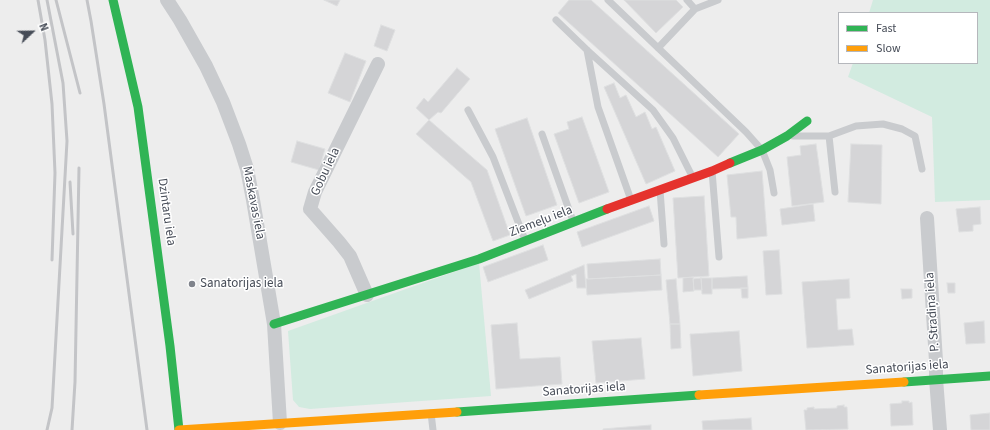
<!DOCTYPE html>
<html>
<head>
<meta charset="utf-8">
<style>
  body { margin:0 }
  #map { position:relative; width:990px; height:430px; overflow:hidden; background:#ededed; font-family:"Source Sans 3",sans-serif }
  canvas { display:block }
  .legend { position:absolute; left:838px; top:12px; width:140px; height:52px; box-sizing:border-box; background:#fff; border:1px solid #b5b7bc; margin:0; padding:5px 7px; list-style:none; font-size:12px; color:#464c57 }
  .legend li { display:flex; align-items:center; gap:8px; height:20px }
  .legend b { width:20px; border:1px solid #b5b7bc }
  .north { position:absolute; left:12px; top:12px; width:40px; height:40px; -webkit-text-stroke:3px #fff; paint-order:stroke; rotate:68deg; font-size:11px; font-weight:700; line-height:16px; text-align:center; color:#464c57 }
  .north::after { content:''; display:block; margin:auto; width:14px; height:18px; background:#464c57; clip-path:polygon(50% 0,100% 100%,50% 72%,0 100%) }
</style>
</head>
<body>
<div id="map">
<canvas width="990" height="430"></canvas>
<ul class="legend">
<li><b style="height:5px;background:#30b455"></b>Fast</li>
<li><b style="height:5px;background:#ff9f0a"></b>Slow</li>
</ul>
<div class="north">N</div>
</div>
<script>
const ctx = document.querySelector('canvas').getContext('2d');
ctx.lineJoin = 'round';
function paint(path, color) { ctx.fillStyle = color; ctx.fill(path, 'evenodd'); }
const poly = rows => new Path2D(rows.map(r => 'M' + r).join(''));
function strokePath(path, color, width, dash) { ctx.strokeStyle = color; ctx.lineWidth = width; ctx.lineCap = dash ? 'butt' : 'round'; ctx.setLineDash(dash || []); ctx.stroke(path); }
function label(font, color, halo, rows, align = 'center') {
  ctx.font = font + ' "Source Sans 3",sans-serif'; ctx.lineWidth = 3; ctx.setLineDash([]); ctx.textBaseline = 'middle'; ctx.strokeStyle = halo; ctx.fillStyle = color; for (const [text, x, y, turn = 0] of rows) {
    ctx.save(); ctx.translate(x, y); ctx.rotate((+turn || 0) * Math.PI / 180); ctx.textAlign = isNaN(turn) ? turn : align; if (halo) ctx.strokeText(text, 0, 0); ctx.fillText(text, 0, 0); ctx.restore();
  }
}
const green = poly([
  [873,0,990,0,990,200,935,202,932,117,848,77,853,63,977,63,977,13,869,13],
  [479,263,491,396,310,409,299,407,293,400,288,331]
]);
const building = poly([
  [324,0,340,0,337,6,324,0],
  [569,0,591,0,739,134,718,157,558,13,569,0],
  [624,0,676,0,683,7,656,33,624,0],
  [381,25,395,30,387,51,374,46,381,25],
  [345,53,366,61,350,102,328,93,345,53],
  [457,68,470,79,441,113,438,112,429,120,416,108,424,98,428,102,457,68],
  [614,83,620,98,626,95,636,117,645,112,652,129,656,127,675,171,646,184,604,87,614,83],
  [582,117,609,192,579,203,554,134,569,129,567,122,582,117],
  [527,118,557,205,526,216,495,129,527,118],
  [429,120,487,170,510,235,493,241,471,182,416,134,429,120],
  [297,141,325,149,319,170,291,162,297,141],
  [816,144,824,202,792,206,787,157,801,155,800,146,816,144],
  [851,144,882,145,881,204,848,202,851,144],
  [762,171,767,236,737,239,736,217,731,217,727,175,762,171],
  [704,196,709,276,678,278,673,198,704,196],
  [813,204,815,221,782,225,780,209,813,204],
  [649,206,654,221,582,247,577,232,649,206],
  [980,207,981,224,973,225,973,231,959,232,956,209,980,207],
  [543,245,548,260,488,282,483,267,543,245],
  [779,250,782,294,766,295,763,251,779,250],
  [660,259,661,275,588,279,587,264,660,259],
  [584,265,586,288,577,288,576,274,571,276,573,281,529,299,525,290,584,265],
  [661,275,662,290,587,295,586,279,661,275],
  [747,276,748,288,712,289,712,278,747,276],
  [693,277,694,291,683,292,683,278,693,277],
  [701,278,702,290,694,290,693,279,701,278],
  [701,278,712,278,712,294,702,294,701,278],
  [676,279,680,324,670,324,666,280,676,279],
  [849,279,850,298,836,299,838,330,852,329,854,345,807,348,802,282,849,279],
  [947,283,955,283,955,293,948,293,947,283],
  [741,288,748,288,748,298,742,298,741,288],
  [901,289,912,289,912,298,902,299,901,289],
  [984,321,985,343,966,344,964,323,984,321],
  [517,323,520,359,560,357,562,384,496,389,491,325,517,323],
  [670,324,680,324,681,348,671,349,670,324],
  [739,331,742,371,693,376,690,334,693,334,739,331],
  [641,338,645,379,596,383,592,341,641,338],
  [902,401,909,401,909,403,912,402,913,425,891,426,890,404,902,403,902,401],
  [844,405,844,407,847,407,848,429,806,430,804,410,807,410,807,408,814,407,814,409,837,408,837,406,844,405],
  [990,413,990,430,971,430,970,415,990,413],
  [751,418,752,430,703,430,702,421,751,418],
  [651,425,651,430,603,430,603,429,651,425]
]);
const lane = poly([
  [608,0,746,132,762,150,770,170,774,193],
  [687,0,695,9],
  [556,20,587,50,653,110,673,138,692,176],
  [658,48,695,9,718,0],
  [587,50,598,107,631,200],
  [468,110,493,157,525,240],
  [542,134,573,221],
  [793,136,829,136,835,192],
  [829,136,856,126,883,124,902,129,915,136,922,169],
  [712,171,719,257],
  [660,190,664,244],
  [431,413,433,430]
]);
const street = poly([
  [167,0,180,20,206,66,223,102,239,144,247,169,253,200,274,324,280,423],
  [927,218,936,361,936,379,940,430],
  [367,295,350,256,339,242,310,209,315,192,378,64]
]);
const fast = poly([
  [113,0,138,107,170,346,179,430],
  [730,163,762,150,787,136,807,121],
  [274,324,479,259,607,209],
  [904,382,990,376],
  [457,412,699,395]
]);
const slow = poly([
  [699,395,904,382],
  [179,430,457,412]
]);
const jam = poly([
  [607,209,712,171,730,163]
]);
const rail = poly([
  [38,0,45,40,52,104,55,173,52,260],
  [47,0,63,83,67,141,52,408,47,430],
  [56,0,80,93],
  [87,0,91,21,104,104,147,430],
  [70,182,73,234],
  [72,430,75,382,79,168]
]);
const markers = [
  [192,284,4,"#80848c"]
];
const streetNames = [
  ["Gobu iela",326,172,-65],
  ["Maskavas iela",253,203,79],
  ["Dzintaru iela",166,212,82],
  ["Ziemeļu iela",541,222,-21],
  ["P. Stradiņa iela",933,312,-94],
  ["Sanatorijas iela",907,368,-4],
  ["Sanatorijas iela",584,390,-4]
];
const poiNames = [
  ["Sanatorijas iela",200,284]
];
paint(green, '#d2ebe0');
paint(building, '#d5d5d7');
strokePath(building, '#dedfe0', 1);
strokePath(lane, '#c9cbce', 7);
strokePath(street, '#c9cbce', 14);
strokePath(fast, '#30b455', 9);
strokePath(slow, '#ff9f0a', 9);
strokePath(jam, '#e5322d', 9);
strokePath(rail, '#c3c4c7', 3);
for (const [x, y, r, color] of markers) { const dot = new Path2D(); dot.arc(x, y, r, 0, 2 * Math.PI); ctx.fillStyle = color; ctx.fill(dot); strokePath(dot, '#fff', 1.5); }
label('13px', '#464c57', '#fff', streetNames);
label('13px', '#464c57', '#fff', poiNames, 'left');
</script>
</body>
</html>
